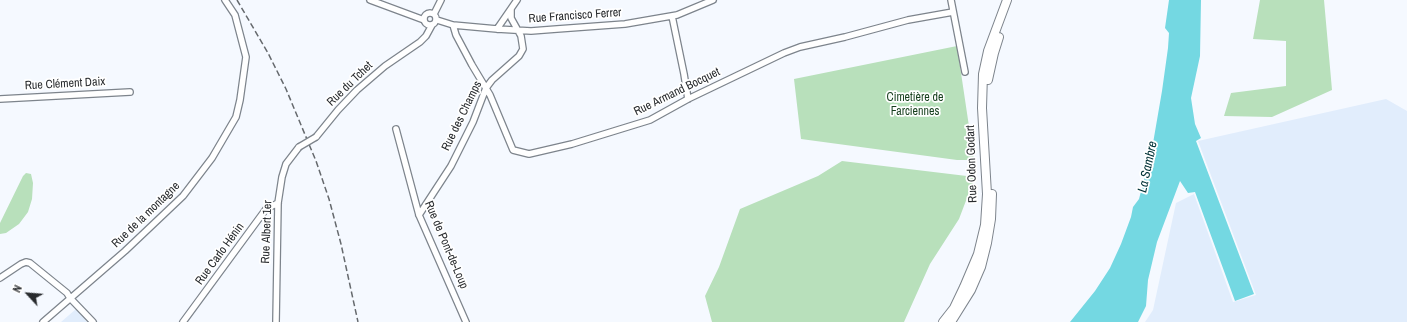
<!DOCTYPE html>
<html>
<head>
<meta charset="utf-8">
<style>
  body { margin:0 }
  #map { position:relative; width:1407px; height:322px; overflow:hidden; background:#f5f9ff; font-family:"Archivo Narrow",sans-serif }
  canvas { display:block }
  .north { position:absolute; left:8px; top:274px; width:40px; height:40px; -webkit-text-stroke:3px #fff; paint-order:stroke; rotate:296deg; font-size:11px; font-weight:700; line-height:16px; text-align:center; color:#282b2e }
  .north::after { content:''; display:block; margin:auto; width:14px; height:18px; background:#282b2e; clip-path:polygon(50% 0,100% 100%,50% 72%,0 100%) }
</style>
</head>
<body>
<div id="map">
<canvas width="1407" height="322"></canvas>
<div class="north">N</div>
</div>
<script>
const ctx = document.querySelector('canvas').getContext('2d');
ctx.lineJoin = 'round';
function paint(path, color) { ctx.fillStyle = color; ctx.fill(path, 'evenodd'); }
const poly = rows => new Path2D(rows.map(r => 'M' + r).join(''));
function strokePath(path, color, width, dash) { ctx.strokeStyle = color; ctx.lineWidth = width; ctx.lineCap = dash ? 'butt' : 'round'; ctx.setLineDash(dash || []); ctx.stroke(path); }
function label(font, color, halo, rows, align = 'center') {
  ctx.font = font + ' "Archivo Narrow",sans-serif'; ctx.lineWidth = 3.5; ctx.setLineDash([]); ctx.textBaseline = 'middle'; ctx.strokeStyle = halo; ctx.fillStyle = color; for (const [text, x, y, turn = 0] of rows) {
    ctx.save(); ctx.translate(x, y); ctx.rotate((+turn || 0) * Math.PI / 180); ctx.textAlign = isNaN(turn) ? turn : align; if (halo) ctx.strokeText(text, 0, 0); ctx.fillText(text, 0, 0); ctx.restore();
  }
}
const built = poly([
  [1386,99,1407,111,1407,322,1145,322,1153,310,1176,203,1194,194,1233,302,1256,295,1198,141],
  [76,309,87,322,61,322]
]);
const green = poly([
  [1260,0,1324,0,1332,90,1272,117,1224,116,1231,93,1286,86,1286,41,1253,39],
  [957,46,974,160,957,160,801,139,794,79],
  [842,161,975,177,959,219,930,264,904,322,712,322,705,296,719,267,740,209,818,176],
  [26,173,31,174,33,183,32,199,28,212,19,224,6,233,0,234,0,223,23,176]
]);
const water = poly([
  [1169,0,1201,0,1200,56,1191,98,1195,124,1201,138,1196,141,1254,294,1235,301,1195,192,1188,193,1180,181,1157,242,1148,280,1146,306,1138,322,1070,322,1095,291,1110,268,1121,244,1131,217,1133,207,1139,199,1152,149,1162,91,1168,48,1169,33,1165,28]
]);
const street = poly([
  [370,0,424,20],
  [951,0,965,72],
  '424 19a6 6 0 1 1 12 0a6 6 0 1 1-12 0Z',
  [434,14,441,0],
  [672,16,684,74,688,99],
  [437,20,453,25,497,29,531,31,557,29,625,24,677,15,713,0],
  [453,25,456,35,472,65,490,95,513,150,529,154,572,144,650,120,688,99,784,53,800,47,845,37,908,20,953,12],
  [497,29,517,0],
  [0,99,130,92],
  [396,129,419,215,466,322],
  [316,137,338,110,357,90,385,66,420,42,426,36,432,25],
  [419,215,451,166,473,122,486,88,492,80,519,56,523,49,521,36,511,18,511,9],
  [0,278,21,264,26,262,30,263,67,293,70,298,93,322],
  [43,322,125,251,183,196,212,158,236,117,240,100,246,57,235,15,225,0],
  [183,322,266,209,278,203],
  [276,322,278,203,282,177,286,164,299,147]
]);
const secondary = poly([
  [988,80,994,53,999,37],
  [943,322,954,308,964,287,978,254,985,225,987,194,982,108,983,74,988,51,1007,0],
  [951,322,971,290,981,267,987,243,991,219,992,194]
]);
const rail = poly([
  [237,0,268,53,286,89,316,161,329,199,341,244,358,322]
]);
const streetBridge = poly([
  [299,147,316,137]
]);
const streetNames = [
  ["Rue Francisco Ferrer",575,16,-4],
  ["Rue Clément Daix",65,84,-3],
  ["Rue du Tchet",350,84,-44],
  ["Rue Armand Bocquet",677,92,-26],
  ["Rue des Champs",462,116,-64],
  ["Rue Odon Godart",972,164,-92],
  ["Rue de la montagne",146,215,-44],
  ["Rue Albert 1er",267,232,-88],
  ["Rue de Pont-de-Loup",446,245,67],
  ["Rue Carlo Hénin",220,254,-54]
];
const parkNames = [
  ["Cimetière de",915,98],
  ["Farciennes",915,112]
];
const waterNames = [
  ["La Sambre",1148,167,-78]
];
paint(built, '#e1edfc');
paint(green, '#b8e0bb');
paint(water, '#74d8e2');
strokePath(street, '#7d848c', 8);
strokePath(secondary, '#7d848c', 10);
strokePath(street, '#fff', 5.5);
strokePath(secondary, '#fff', 8);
strokePath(rail, '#65696d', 1.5, [6, 3]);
strokePath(streetBridge, '#7d848c', 8, []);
strokePath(streetBridge, '#fff', 5.5);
label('12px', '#282b2e', '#fff', streetNames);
label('12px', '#153e1c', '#fff', parkNames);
label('italic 13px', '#003237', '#fff', waterNames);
</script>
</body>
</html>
